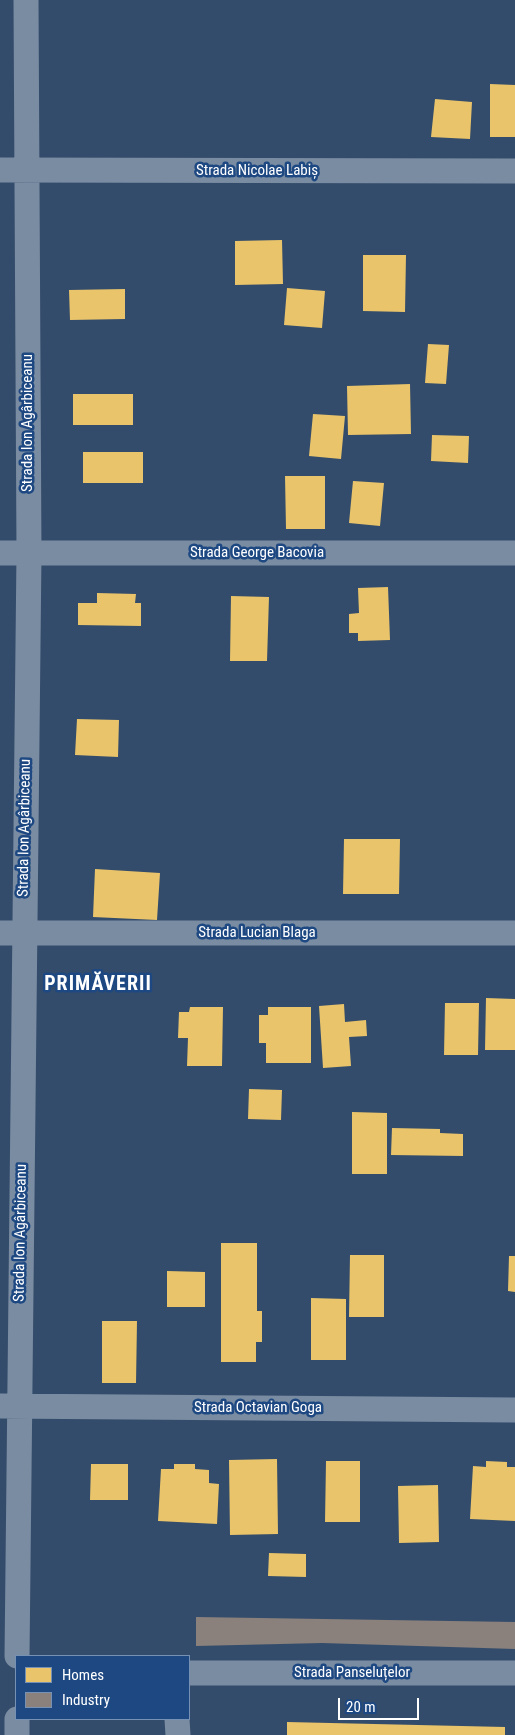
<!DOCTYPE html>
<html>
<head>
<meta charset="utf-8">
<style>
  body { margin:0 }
  #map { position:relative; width:515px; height:1735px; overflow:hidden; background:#344c6b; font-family:"Roboto Condensed",sans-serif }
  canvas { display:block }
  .legend { position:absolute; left:15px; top:1655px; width:175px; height:65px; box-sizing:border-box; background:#1d4882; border:1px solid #7791b4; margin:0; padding:6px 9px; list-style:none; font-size:15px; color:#fff }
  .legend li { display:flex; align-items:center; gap:10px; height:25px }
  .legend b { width:25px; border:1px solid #7791b4 }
  .scale { position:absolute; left:338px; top:1698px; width:81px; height:22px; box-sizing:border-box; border:2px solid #fff; border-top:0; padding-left:6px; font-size:15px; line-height:18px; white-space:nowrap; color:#fff; -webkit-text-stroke:4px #1d4882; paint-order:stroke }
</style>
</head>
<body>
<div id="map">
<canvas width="515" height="1735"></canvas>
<ul class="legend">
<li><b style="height:14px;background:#e9c46a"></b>Homes</li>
<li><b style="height:14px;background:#8a817c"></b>Industry</li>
</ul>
<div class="scale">20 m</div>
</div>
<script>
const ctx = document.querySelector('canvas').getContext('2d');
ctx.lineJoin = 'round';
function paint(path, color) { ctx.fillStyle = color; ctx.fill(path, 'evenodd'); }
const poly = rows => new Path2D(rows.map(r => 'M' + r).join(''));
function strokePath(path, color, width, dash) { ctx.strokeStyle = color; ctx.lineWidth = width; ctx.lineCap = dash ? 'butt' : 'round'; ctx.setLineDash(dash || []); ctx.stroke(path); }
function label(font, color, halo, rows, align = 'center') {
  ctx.font = font + ' "Roboto Condensed",sans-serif'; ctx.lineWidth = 5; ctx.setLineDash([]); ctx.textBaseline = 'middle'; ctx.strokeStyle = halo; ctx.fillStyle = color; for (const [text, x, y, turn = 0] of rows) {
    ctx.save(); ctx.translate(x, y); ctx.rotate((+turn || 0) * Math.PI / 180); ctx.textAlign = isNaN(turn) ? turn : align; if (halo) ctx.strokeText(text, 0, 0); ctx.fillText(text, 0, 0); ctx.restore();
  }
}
const homes = poly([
  [490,84,515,85,515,137,490,137],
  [435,99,472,102,470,139,431,137],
  [282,240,283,284,235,285,235,241],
  [363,255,406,255,405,312,363,311],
  [287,288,325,291,322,328,284,325],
  [125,289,125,319,70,320,69,290],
  [428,344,449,345,446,384,425,383],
  [410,384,411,434,348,435,347,386],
  [73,394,133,394,133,425,73,425],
  [313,414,345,416,341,459,309,456],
  [432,435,469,436,468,463,431,461],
  [83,452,143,452,143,483,83,483],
  [285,476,325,476,325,529,286,529],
  [353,481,384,483,380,526,349,523],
  [388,587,390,640,358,641,358,633,349,633,349,614,359,613,358,588],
  [97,593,136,594,135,603,141,603,141,626,78,625,78,603,97,603],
  [231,596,269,597,267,661,230,661],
  [77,719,119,720,118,757,75,755],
  [344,839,400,839,399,894,343,894],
  [95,869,160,873,157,920,93,917],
  [486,998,515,999,515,1050,485,1050],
  [445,1003,479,1003,478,1055,444,1055],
  [344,1004,345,1022,366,1020,367,1036,349,1037,351,1066,323,1068,319,1006],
  [190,1007,223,1007,222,1066,187,1066,188,1038,178,1038,179,1012,189,1012],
  [268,1007,311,1007,311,1063,266,1063,266,1043,259,1043,259,1015,268,1015],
  [249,1089,282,1090,281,1120,248,1119],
  [352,1112,387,1113,387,1174,352,1174],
  [392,1128,440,1129,440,1133,463,1134,463,1156,391,1155],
  [221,1243,257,1243,257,1311,262,1311,262,1342,256,1342,256,1362,221,1362],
  [350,1255,384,1255,384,1317,349,1317],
  [509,1256,515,1256,515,1292,508,1291],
  [167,1271,205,1272,205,1307,167,1307],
  [311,1298,346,1299,346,1360,311,1360],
  [102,1321,137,1321,136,1383,102,1383],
  [277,1459,278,1534,230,1535,229,1460],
  [326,1461,360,1461,360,1522,325,1522],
  [486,1461,507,1462,507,1467,515,1467,515,1521,470,1519,473,1466,486,1467],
  [91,1464,128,1464,128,1500,90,1500],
  [174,1464,195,1464,195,1469,209,1470,209,1483,219,1484,217,1524,158,1521,161,1469,174,1469],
  [438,1485,439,1542,399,1543,398,1486],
  [269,1553,306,1554,306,1577,268,1576],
  [287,1722,505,1727,505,1735,287,1735]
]);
const industry = poly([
  [196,1617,515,1622,515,1649,322,1643,196,1646]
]);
const street = poly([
  [0,170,515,171],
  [0,553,515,553],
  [0,933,515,933],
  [0,1406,515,1410],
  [17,1656,29,553,26,0],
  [189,1673,515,1673],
  [177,1719,178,1735],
  [17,1735,17,1719]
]);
const streetNames = [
  ["Strada Nicolae Labiș",257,171],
  ["Strada Ion Agârbiceanu",28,423,-90],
  ["Strada George Bacovia",257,553],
  ["Strada Ion Agârbiceanu",25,828,-89],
  ["Strada Lucian Blaga",257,933],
  ["Strada Ion Agârbiceanu",21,1233,-89],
  ["Strada Octavian Goga",258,1408],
  ["Strada Panseluțelor",352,1673]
];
const districtNames = [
  ["PRIMĂVERII",98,985]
];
paint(homes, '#e9c46a');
paint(industry, '#8a817c');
strokePath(street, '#7a8ca1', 25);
label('15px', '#fff', '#1d4882', streetNames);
ctx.letterSpacing = '1px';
label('bold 20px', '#fff', '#1d4882', districtNames);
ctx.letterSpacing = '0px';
</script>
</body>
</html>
